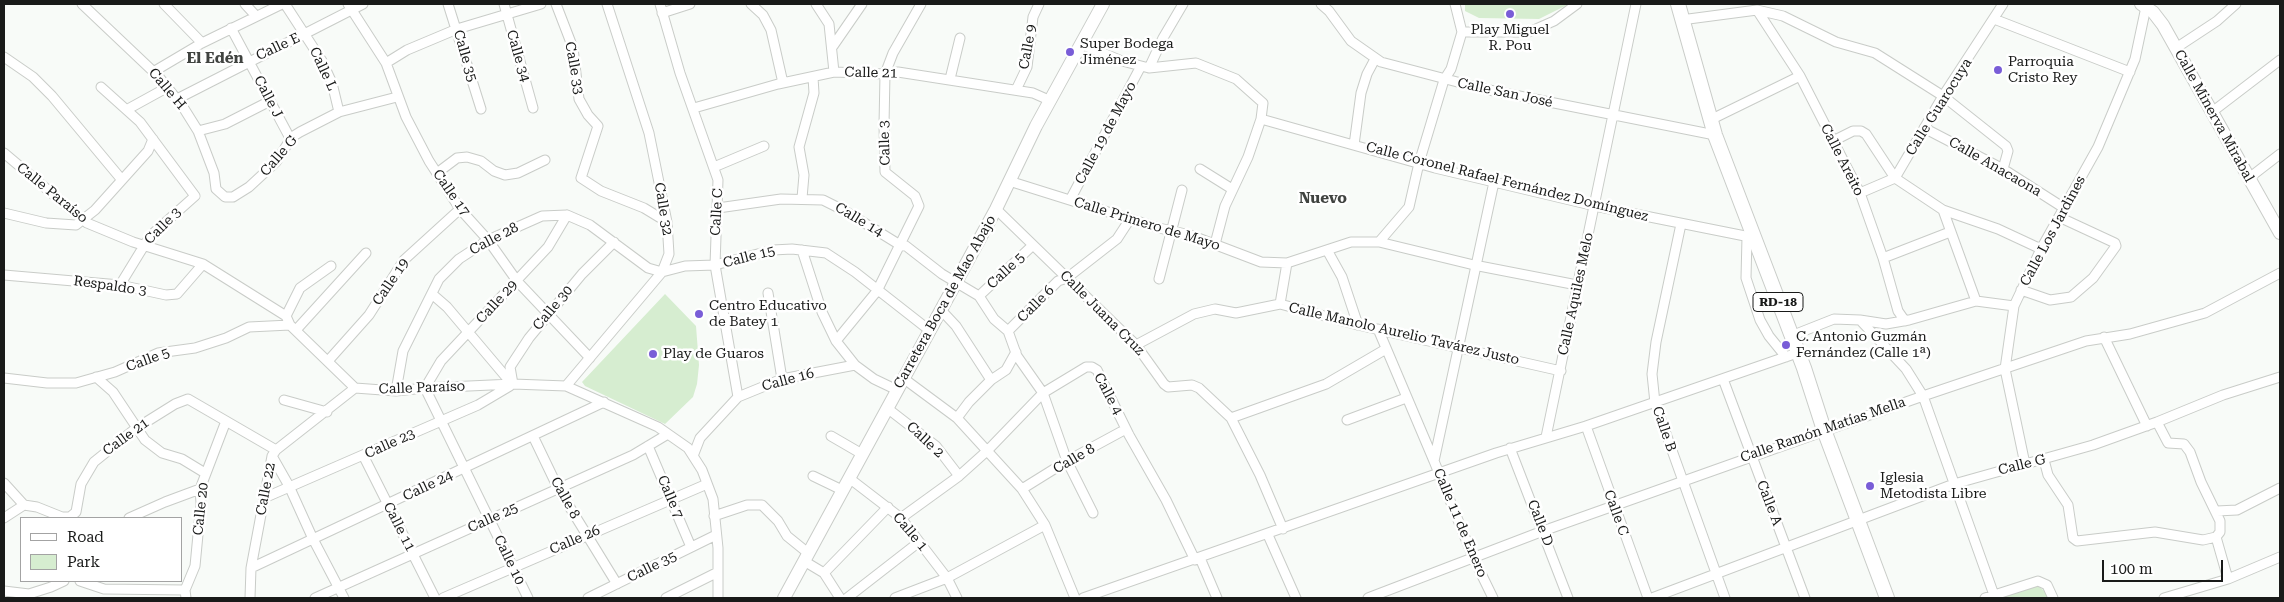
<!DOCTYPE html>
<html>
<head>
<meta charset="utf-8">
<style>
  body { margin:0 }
  #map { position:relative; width:2284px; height:602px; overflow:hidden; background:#f8fbf8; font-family:"Roboto Serif",serif }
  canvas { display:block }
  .frame { position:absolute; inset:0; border:5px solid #191a19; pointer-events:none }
  .legend { position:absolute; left:20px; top:517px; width:162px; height:65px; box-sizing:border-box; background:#fff; border:1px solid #a3a3a3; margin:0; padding:6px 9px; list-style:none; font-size:15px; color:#191a19 }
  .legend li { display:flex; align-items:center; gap:10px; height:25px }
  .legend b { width:25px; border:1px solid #a3a3a3 }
  .scale { position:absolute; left:2102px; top:560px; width:121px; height:22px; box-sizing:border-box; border:2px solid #191a19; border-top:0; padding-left:6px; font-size:15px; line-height:18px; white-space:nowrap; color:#191a19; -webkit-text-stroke:4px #fff; paint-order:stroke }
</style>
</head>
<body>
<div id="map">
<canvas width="2284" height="602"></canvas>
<div class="frame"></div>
<ul class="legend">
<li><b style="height:6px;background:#fff"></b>Road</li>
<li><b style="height:14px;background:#d6edd0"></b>Park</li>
</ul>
<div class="scale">100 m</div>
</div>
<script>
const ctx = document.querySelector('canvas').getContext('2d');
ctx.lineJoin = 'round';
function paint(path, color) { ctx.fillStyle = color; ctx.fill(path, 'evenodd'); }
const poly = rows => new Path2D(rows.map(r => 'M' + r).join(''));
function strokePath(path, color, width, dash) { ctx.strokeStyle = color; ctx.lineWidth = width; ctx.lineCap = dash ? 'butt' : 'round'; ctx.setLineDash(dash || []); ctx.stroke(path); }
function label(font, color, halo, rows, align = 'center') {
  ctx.font = font + ' "Roboto Serif",serif'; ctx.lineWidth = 5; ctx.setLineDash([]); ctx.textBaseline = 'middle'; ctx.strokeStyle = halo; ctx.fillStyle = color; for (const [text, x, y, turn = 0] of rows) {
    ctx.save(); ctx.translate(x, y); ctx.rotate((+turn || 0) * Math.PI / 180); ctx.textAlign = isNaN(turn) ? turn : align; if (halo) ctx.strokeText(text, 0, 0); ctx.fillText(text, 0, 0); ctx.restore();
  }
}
const green = poly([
  [1465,4,1569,4,1539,19,1479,18,1465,11],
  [665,294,696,326,699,365,697,384,693,397,665,424,585,386,582,382],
  [2038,586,2046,592,2048,598,1997,598]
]);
const street = poly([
  [82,4,159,77,183,107,198,131,214,173,216,189,225,197,233,197,249,187,276,162,292,137,300,132,339,112,397,97],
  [164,4,202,43],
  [245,4,256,16],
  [285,4,322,61,332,83,339,112],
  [348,4,386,63,406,117,429,161,460,209,488,240,517,281,590,358],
  [448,4,481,109],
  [504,4,533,108],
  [556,4,573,48,579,99,588,115,598,126,581,178,601,191,644,208,667,222],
  [660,4,680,73,718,180,715,265,738,397],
  [751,4,763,15,771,30,783,83],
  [816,4,829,24,834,72],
  [1321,4,1329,11,1351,41,1381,62,1484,89,1715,135],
  [1757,10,1800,76,1860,193,1883,258,1898,311,1905,321],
  [662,13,690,4],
  [1994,19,2130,72],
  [1681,20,1757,10,1783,16,1836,42,1875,53,1943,96,2006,146,2008,151,2003,169],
  [231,28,291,140],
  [1462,32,1529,32,1554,21,1577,4],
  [1081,44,1122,61,1149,68,1196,63,1236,79,1263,103,1261,119,1248,157,1225,206,1215,244],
  [833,46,862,4],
  [2176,48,2217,21,2236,4],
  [4,57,33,77,52,96,122,180],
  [386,63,407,50,457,29,541,4],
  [1149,68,1163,38,1183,4],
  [153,72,202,43,282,4],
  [950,79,960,38],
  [101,87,140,122,195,196,150,236,120,285],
  [1016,90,1027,67,1033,17,1039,4],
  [177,99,363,4],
  [694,108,778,84,834,72,885,74,898,72,1033,93,1051,101],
  [128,109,168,87],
  [2212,112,2280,60],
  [1261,119,1435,168,1595,206,1755,238],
  [1710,120,1800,76],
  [1924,128,2003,169,2064,208],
  [198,131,225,124,270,101],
  [1833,141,1853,131,1861,131,1866,134,1895,178,1943,210,1998,229,2041,249],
  [1354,145,1361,93,1367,74,1375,59],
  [4,153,87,223,133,242,203,264,286,316,290,325,355,388,396,391,425,388,513,384,566,386,658,427,688,448,702,470,713,499,718,548,718,598],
  [714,167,764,146],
  [1200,169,1232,189],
  [437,173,457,158,467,157,481,161,494,171,505,175,518,173,545,160],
  [2249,178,2280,154],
  [1009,181,1159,228,1190,235,1261,262,1287,263,1351,242,1379,242,1474,265,1577,285],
  [1860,193,1895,178,1943,96,2003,4],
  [802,198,804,175,799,147,814,93,813,77],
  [1070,200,1141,66],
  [718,208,781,199,823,200,845,211,900,245,906,246,942,274,979,296,994,319,1008,331,1017,356,1043,393,1067,461,1093,513],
  [996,209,1136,345,1164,384,1168,387,1192,385,1199,388,1231,418,1260,475,1283,529],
  [1943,210,1976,301],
  [4,213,46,223,76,225,95,210,148,151,153,139],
  [1681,224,1656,342,1652,374,1655,403,1725,598],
  [1747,237,1746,278,1760,320,1769,336,1786,357],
  [1379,242,1409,207,1419,163,1444,80,1451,69,1462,32,1455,4],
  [802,250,822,312,836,341,855,365,874,379,897,390],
  [1327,250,1342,277,1358,325],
  [1883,258,1950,232],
  [4,275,120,285,166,295,177,294,203,264],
  [1159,279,1182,190],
  [2021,290,2050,300,2071,297,2093,278,2116,246,2115,243,2059,217],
  [768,293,782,379],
  [432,294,447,307,512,384],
  [979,296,1033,245],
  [1280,304,1287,263],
  [941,310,956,326,991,380],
  [286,316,300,288,331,266],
  [1860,320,1886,324,1909,320,1976,301,2014,306],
  [1378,329,1434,461],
  [296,330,366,253],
  [1008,331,1058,281,1067,278,1117,239,1130,219],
  [1791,336,1834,319,1860,320,1906,369,1923,396,1994,595],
  [2104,337,2147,426],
  [836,341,877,291,919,206,915,196,885,172,884,125,885,74,893,53,921,4],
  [1136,345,1194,314,1215,309,1236,313,1280,304,1358,325,1561,371],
  [328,361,369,315,404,260,460,209],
  [96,377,113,392,145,440,162,453,182,459,205,473],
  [4,378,47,383,76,383,115,372,158,353,195,348,226,338,249,327,290,325],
  [903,378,957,418,1022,489,1045,525,1075,598],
  [1723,379,1805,598],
  [513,384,510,367,529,338,582,274,614,242],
  [566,386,662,272,669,254,667,222,649,133,607,4],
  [396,391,403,351,439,279,459,259,488,240,542,216,567,215,590,225,648,268,662,272,685,266,715,265,773,250,792,249,826,253,855,272,929,330],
  [284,400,327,412],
  [887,408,936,446,959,476],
  [957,418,969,402,991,380,1006,370,1016,352],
  [1231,418,1326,384,1386,349],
  [1347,420,1406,398],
  [1586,426,1648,598],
  [533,436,558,488,617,584],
  [831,436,862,454],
  [1546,437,1636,4],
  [648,446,691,547],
  [1510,448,1568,598],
  [363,455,435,598],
  [272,456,289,486,313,539,344,598],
  [693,456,700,438,738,397,782,379,855,365],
  [2044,460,2048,475,2068,505,2073,538,2077,541,2155,532,2203,540,2216,537,2220,532,2220,521,2201,482,2190,452,2184,444,2168,443,2157,422],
  [2025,464,2005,369,2014,306,2041,249,2098,147,2135,59,2146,7],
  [813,476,842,490],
  [849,478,901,518,947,578,957,598],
  [4,483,24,505],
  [1022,489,1067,461,1126,429],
  [264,498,478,405,510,386],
  [2217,511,2237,510,2280,488],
  [714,516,747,505,762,505,778,521,787,536,808,553],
  [4,518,24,505,37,507,62,517,70,517,76,512,81,484,94,462,135,429,175,404,188,399,276,450],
  [129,518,165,502,200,489],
  [901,518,959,476,988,450,1043,393,1086,367,1092,367,1097,370,1129,435,1166,500,1195,560],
  [1268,535,1296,598],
  [2216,537,2228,579],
  [1200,558,1217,598],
  [804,561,824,573,840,598],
  [251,568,604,402],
  [824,573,888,507],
  [80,581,104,589,185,590],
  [4,591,29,594,51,587,64,581],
  [186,598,185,590,195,566,201,503,200,489,226,421],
  [250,598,251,568,272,456,276,450,355,388],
  [315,598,633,455,668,434],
  [443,598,707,484],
  [528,598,425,388,441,361,548,247,567,215],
  [588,598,716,535],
  [666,598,718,572],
  [847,598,919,542],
  [895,598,947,578,1045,525],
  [1083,598,1496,453,1586,426,1797,353],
  [1368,598,1543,531,1923,396,2086,341,2130,334,2205,313,2280,273],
  [1493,598,1473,557,1434,461,1494,182],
  [1652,598,1954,484,2093,445,2157,422,2223,395,2280,377],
  [1985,598,2038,581,2047,585,2053,598],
  [2164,598,2228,579,2280,557]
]);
const secondary = poly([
  [2141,4,2153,12,2163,25,2280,233],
  [784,598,996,209,1036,126,1103,4]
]);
const primary = poly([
  [1678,4,1715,135,1804,368,1824,430,1887,598]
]);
const markers = [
  [1510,14,5,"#795dd7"],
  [1070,52,5,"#795dd7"],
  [1998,70,5,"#795dd7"],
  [699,314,5,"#795dd7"],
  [1786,345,5,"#795dd7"],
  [653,354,5,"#795dd7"],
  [1870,486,5,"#795dd7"]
];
const shields = [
  [1778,302,50]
];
const shieldNames = [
  ["RD-18",1778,302]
];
const poiNames = [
  ["Play Miguel",1510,30,"center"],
  ["R. Pou",1510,46,"center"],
  ["Super Bodega",1080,44],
  ["Jiménez",1080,60],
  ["Parroquia",2008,62],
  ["Cristo Rey",2008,78],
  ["Centro Educativo",709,306],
  ["de Batey 1",709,322],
  ["C. Antonio Guzmán",1796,337],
  ["Fernández (Calle 1ª)",1796,353],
  ["Play de Guaros",663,354],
  ["Iglesia",1880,478],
  ["Metodista Libre",1880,494]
];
const streetNames = [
  ["Calle E",278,47,-25],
  ["Calle 9",1028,47,-80],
  ["Calle 35",465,56,74],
  ["Calle 34",518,56,74],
  ["Calle 33",574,68,80],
  ["Calle L",323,69,65],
  ["Calle 21",871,73,1],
  ["Calle H",167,89,50],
  ["Calle San José",1505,93,12],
  ["Calle J",268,97,62],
  ["Calle Guarocuya",1939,107,-58],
  ["Calle Minerva Mirabal",2214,116,61],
  ["Calle 19 de Mayo",1106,133,-62],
  ["Calle 3",885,143,-92],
  ["Calle G",279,156,-49],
  ["Calle Areito",1842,160,63],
  ["Calle Anacaona",1995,167,30],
  ["Calle Coronel Rafael Fernández Domínguez",1507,182,14],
  ["Calle Paraíso",52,193,39],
  ["Calle 17",451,193,55],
  ["Calle 32",663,209,81],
  ["Calle C",717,212,-87],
  ["Calle 14",859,220,31],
  ["Calle Primero de Mayo",1147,224,17],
  ["Calle 3",163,226,-45],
  ["Calle Los Jardines",2053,231,-62],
  ["Calle 28",494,239,-28],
  ["Calle 15",749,257,-14],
  ["Calle 5",1006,271,-43],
  ["Calle 19",391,282,-56],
  ["Respaldo 3",110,286,8],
  ["Calle Aquiles Melo",1576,294,-78],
  ["Calle 29",497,302,-47],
  ["Carretera Boca de Mao Abajo",945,302,-61],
  ["Calle 6",1036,304,-45],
  ["Calle 30",553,308,-50],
  ["Calle Juana Cruz",1102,313,45],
  ["Calle Manolo Aurelio Tavárez Justo",1404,334,13],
  ["Calle 5",148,360,-20],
  ["Calle 16",788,380,-15],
  ["Calle Paraíso",422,388,-2],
  ["Calle 4",1108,394,62],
  ["Calle B",1664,429,71],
  ["Calle Ramón Matías Mella",1823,430,-19],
  ["Calle 21",126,437,-36],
  ["Calle 2",925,440,43],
  ["Calle 23",390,444,-24],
  ["Calle 8",1074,459,-30],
  ["Calle G",2022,465,-14],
  ["Calle 24",428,486,-25],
  ["Calle 22",266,489,-79],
  ["Calle 7",670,497,67],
  ["Calle 8",565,498,61],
  ["Calle A",1769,503,69],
  ["Calle 20",201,509,-84],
  ["Calle C",1616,513,70],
  ["Calle 25",493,518,-24],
  ["Calle 11 de Enero",1460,523,67],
  ["Calle D",1540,523,69],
  ["Calle 11",399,527,63],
  ["Calle 1",910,532,50],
  ["Calle 26",575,540,-23],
  ["Calle 10",509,560,64],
  ["Calle 35",652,567,-26]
];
const neighbourhoodNames = [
  ["El Edén",215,59],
  ["Nuevo",1323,199]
];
paint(green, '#d6edd0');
strokePath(street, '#c9ccc8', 11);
strokePath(secondary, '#c9ccc8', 14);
strokePath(primary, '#c9ccc8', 16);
strokePath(street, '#fff', 9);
strokePath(secondary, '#fff', 12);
strokePath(primary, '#fff', 14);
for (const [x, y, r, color] of markers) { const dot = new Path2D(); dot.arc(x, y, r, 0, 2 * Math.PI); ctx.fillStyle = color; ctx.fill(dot); strokePath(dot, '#fff', 2); }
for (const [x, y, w] of shields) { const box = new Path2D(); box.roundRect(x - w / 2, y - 9.5, w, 19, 4); ctx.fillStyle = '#fff'; ctx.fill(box); strokePath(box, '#191a19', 1); }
label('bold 12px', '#191a19', null, shieldNames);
label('14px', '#191a19', '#fff', poiNames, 'left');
label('14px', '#191a19', '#fff', streetNames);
label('bold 15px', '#404340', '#fff', neighbourhoodNames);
</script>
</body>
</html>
